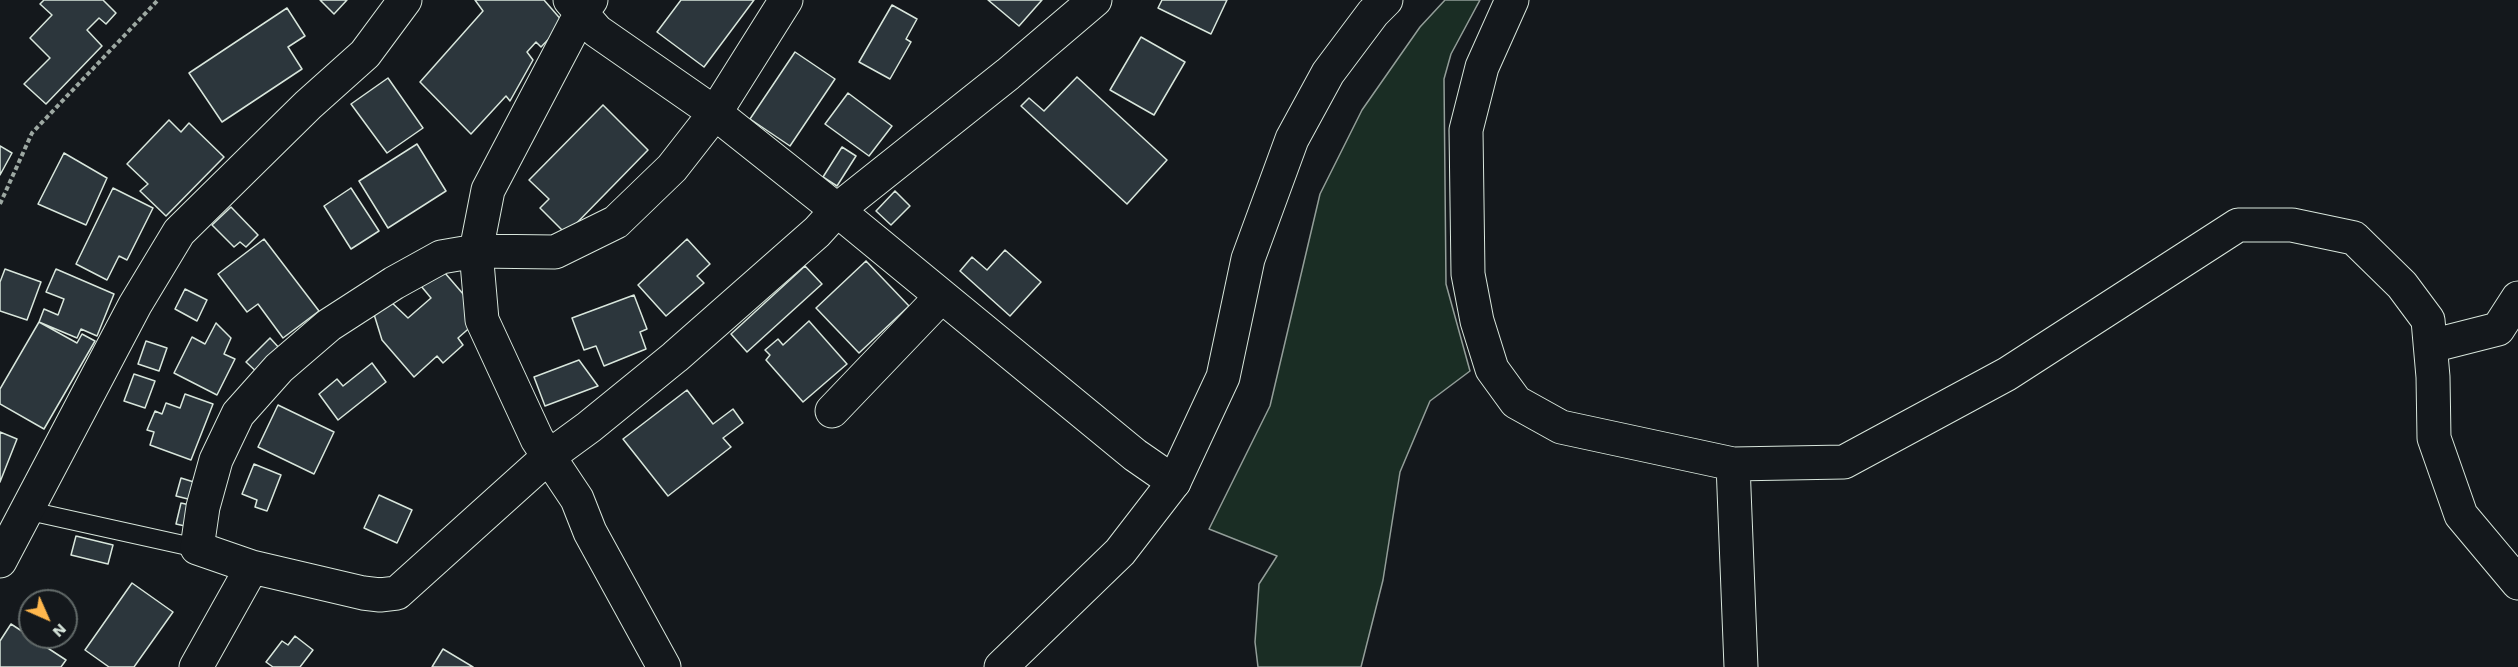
<!DOCTYPE html>
<html>
<head>
<meta charset="utf-8">
<style>
  body { margin:0 }
  #map { position:relative; width:2518px; height:667px; overflow:hidden; background:#14181c; font-family:"Work Sans",sans-serif }
  canvas { display:block }
  .north { position:absolute; left:18px; top:589px; width:60px; height:60px; box-sizing:border-box; background:#14181c; border:2px solid #626a69; border-radius:50%; rotate:135deg; font-size:16px; font-weight:700; line-height:24px; text-align:center; color:#d8e6dc }
  .north::after { content:''; display:block; margin:auto; width:21px; height:27px; background:#ffb74d; clip-path:polygon(50% 0,100% 100%,50% 72%,0 100%) }
</style>
</head>
<body>
<div id="map">
<canvas width="2518" height="667"></canvas>
<div class="north">N</div>
</div>
<script>
const ctx = document.querySelector('canvas').getContext('2d');
ctx.lineJoin = 'round';
function paint(path, color) { ctx.fillStyle = color; ctx.fill(path, 'evenodd'); }
const poly = rows => new Path2D(rows.map(r => 'M' + r).join(''));
function strokePath(path, color, width, dash) { ctx.strokeStyle = color; ctx.lineWidth = width; ctx.lineCap = dash ? 'butt' : 'round'; ctx.setLineDash(dash || []); ctx.stroke(path); }
const green = poly([
  [1445,0,1480,0,1451,54,1444,79,1446,284,1470,371,1430,401,1400,472,1383,580,1361,667,1258,667,1255,642,1259,584,1277,556,1209,529,1270,406,1320,194,1362,110,1420,27,1445,0]
]);
const building = poly([
  [44,0,103,0,116,13,106,24,99,18,87,30,102,46,46,104,24,84,50,58,30,38,52,15,40,4,44,0],
  [320,0,347,0,334,14,320,0],
  [475,0,544,0,564,23,541,47,536,42,527,52,533,60,510,101,506,96,471,134,420,82,483,11,475,0],
  [681,0,754,0,704,67,657,32,681,0],
  [988,0,1042,0,1019,26,988,0],
  [1162,0,1227,0,1211,34,1158,8,1162,0],
  [892,5,917,19,906,39,911,42,890,79,859,62,892,5],
  [287,8,305,36,288,47,302,69,222,122,189,73,287,8],
  [1141,37,1185,62,1154,115,1110,90,1141,37],
  [795,52,835,79,790,146,750,119,795,52],
  [1077,77,1167,160,1127,204,1021,106,1029,98,1044,111,1077,77],
  [388,78,423,128,387,153,351,104,388,78],
  [848,93,892,126,869,156,825,124,848,93],
  [603,105,648,150,566,234,540,208,549,199,529,180,603,105],
  [169,120,181,132,189,123,224,157,166,216,140,191,148,184,127,164,169,120],
  [417,144,446,191,388,228,359,181,417,144],
  [0,146,12,153,0,175,0,146],
  [842,147,856,156,837,186,823,177,842,147],
  [64,153,107,178,86,225,38,204,64,153],
  [113,188,153,208,127,260,119,256,107,280,76,264,113,188],
  [351,188,379,231,351,249,324,206,351,188],
  [895,191,910,206,891,225,876,211,895,191],
  [231,207,258,235,246,247,240,242,234,247,212,225,231,207],
  [264,239,319,311,283,338,258,304,247,312,218,274,264,239],
  [687,239,710,264,697,276,704,283,666,316,638,285,687,239],
  [1005,250,1041,282,1010,316,960,271,972,257,987,270,1005,250],
  [866,261,909,306,859,353,816,308,866,261],
  [805,266,822,284,747,352,731,334,805,266],
  [5,269,41,282,27,320,0,311,0,282,5,269],
  [56,269,114,294,97,336,81,329,77,338,39,322,44,309,58,315,64,299,46,292,56,269],
  [445,273,464,295,474,324,458,338,463,345,443,363,437,356,414,377,382,340,373,311,389,300,408,318,431,298,421,286,445,273],
  [185,289,207,300,197,321,175,309,185,289],
  [634,295,647,329,640,332,646,349,604,366,596,346,584,350,572,318,634,295],
  [809,321,847,364,803,402,766,360,770,355,765,350,778,339,783,345,809,321],
  [39,322,77,343,82,334,95,341,44,429,0,404,0,389,39,322],
  [216,323,231,338,224,354,235,359,217,395,174,373,192,337,205,344,216,323],
  [270,338,281,350,259,374,246,362,270,338],
  [146,341,167,348,159,371,138,364,146,341],
  [579,360,598,386,545,406,534,377,579,360],
  [372,363,386,382,338,420,319,394,337,379,343,386,372,363],
  [134,374,155,381,145,408,124,401,134,374],
  [687,390,713,424,733,409,743,423,723,438,731,447,668,496,623,439,687,390],
  [185,394,213,404,191,460,150,445,154,432,147,430,155,411,162,414,166,403,180,408,185,394],
  [278,405,334,432,314,474,258,447,278,405],
  [0,432,17,439,0,482,0,432],
  [254,464,281,475,267,511,255,507,257,500,242,494,254,464],
  [181,478,197,483,192,500,176,496,181,478],
  [379,495,412,510,397,543,364,528,379,495],
  [181,503,190,505,185,526,176,524,181,503],
  [76,536,113,545,108,564,71,555,76,536],
  [132,583,173,612,134,667,109,667,85,650,132,583],
  [11,624,66,660,61,667,0,667,0,641,11,624],
  [295,636,313,650,300,667,273,667,266,662,282,641,288,645,295,636],
  [443,649,473,667,432,667,443,649]
]);
const path = poly([
  [0,204,32,133,158,0]
]);
const lane = poly([
  [25,510,197,548]
]);
const street = poly([
  [570,0,597,31,715,113,837,210,1135,455,1174,482],
  [591,0,581,13,488,190,476,251,555,252,616,222,672,168,715,113,786,0],
  [1512,0,1482,67,1466,130,1468,274,1477,321,1492,369,1516,402,1561,427,1733,464,1844,462,2007,374,2238,225,2292,225,2354,238,2402,285,2428,320,2433,377,2434,438,2461,515,2518,583],
  [2431,346,2498,329,2518,298],
  [832,411,941,297],
  [1733,464,1741,667],
  [0,561,135,305,179,232,308,105,365,54,405,0],
  [252,567,197,548,203,507,216,460,238,414,279,368,329,325,394,283,441,257,476,251,482,320,537,439,577,499,590,532,664,667],
  [196,667,252,567,363,593,380,595,397,593,548,457,589,427,675,357,817,232,837,210,1008,74,1095,0]
]);
const secondary = poly([
  [1001,667,1120,552,1174,482,1223,377,1248,259,1292,139,1328,73,1373,13,1386,0]
]);
paint(green, '#1a2d24');
strokePath(green, '#939e99', 1.5);
paint(building, '#2c363c');
strokePath(building, '#d8e6dc', 1.5);
strokePath(lane, '#d8e6dc', 20);
strokePath(street, '#d8e6dc', 35);
strokePath(secondary, '#d8e6dc', 35);
strokePath(path, '#9da8a2', 4, [4.5, 3]);
strokePath(lane, '#14181c', 18);
strokePath(street, '#14181c', 33);
strokePath(secondary, '#14181c', 33);
</script>
</body>
</html>
